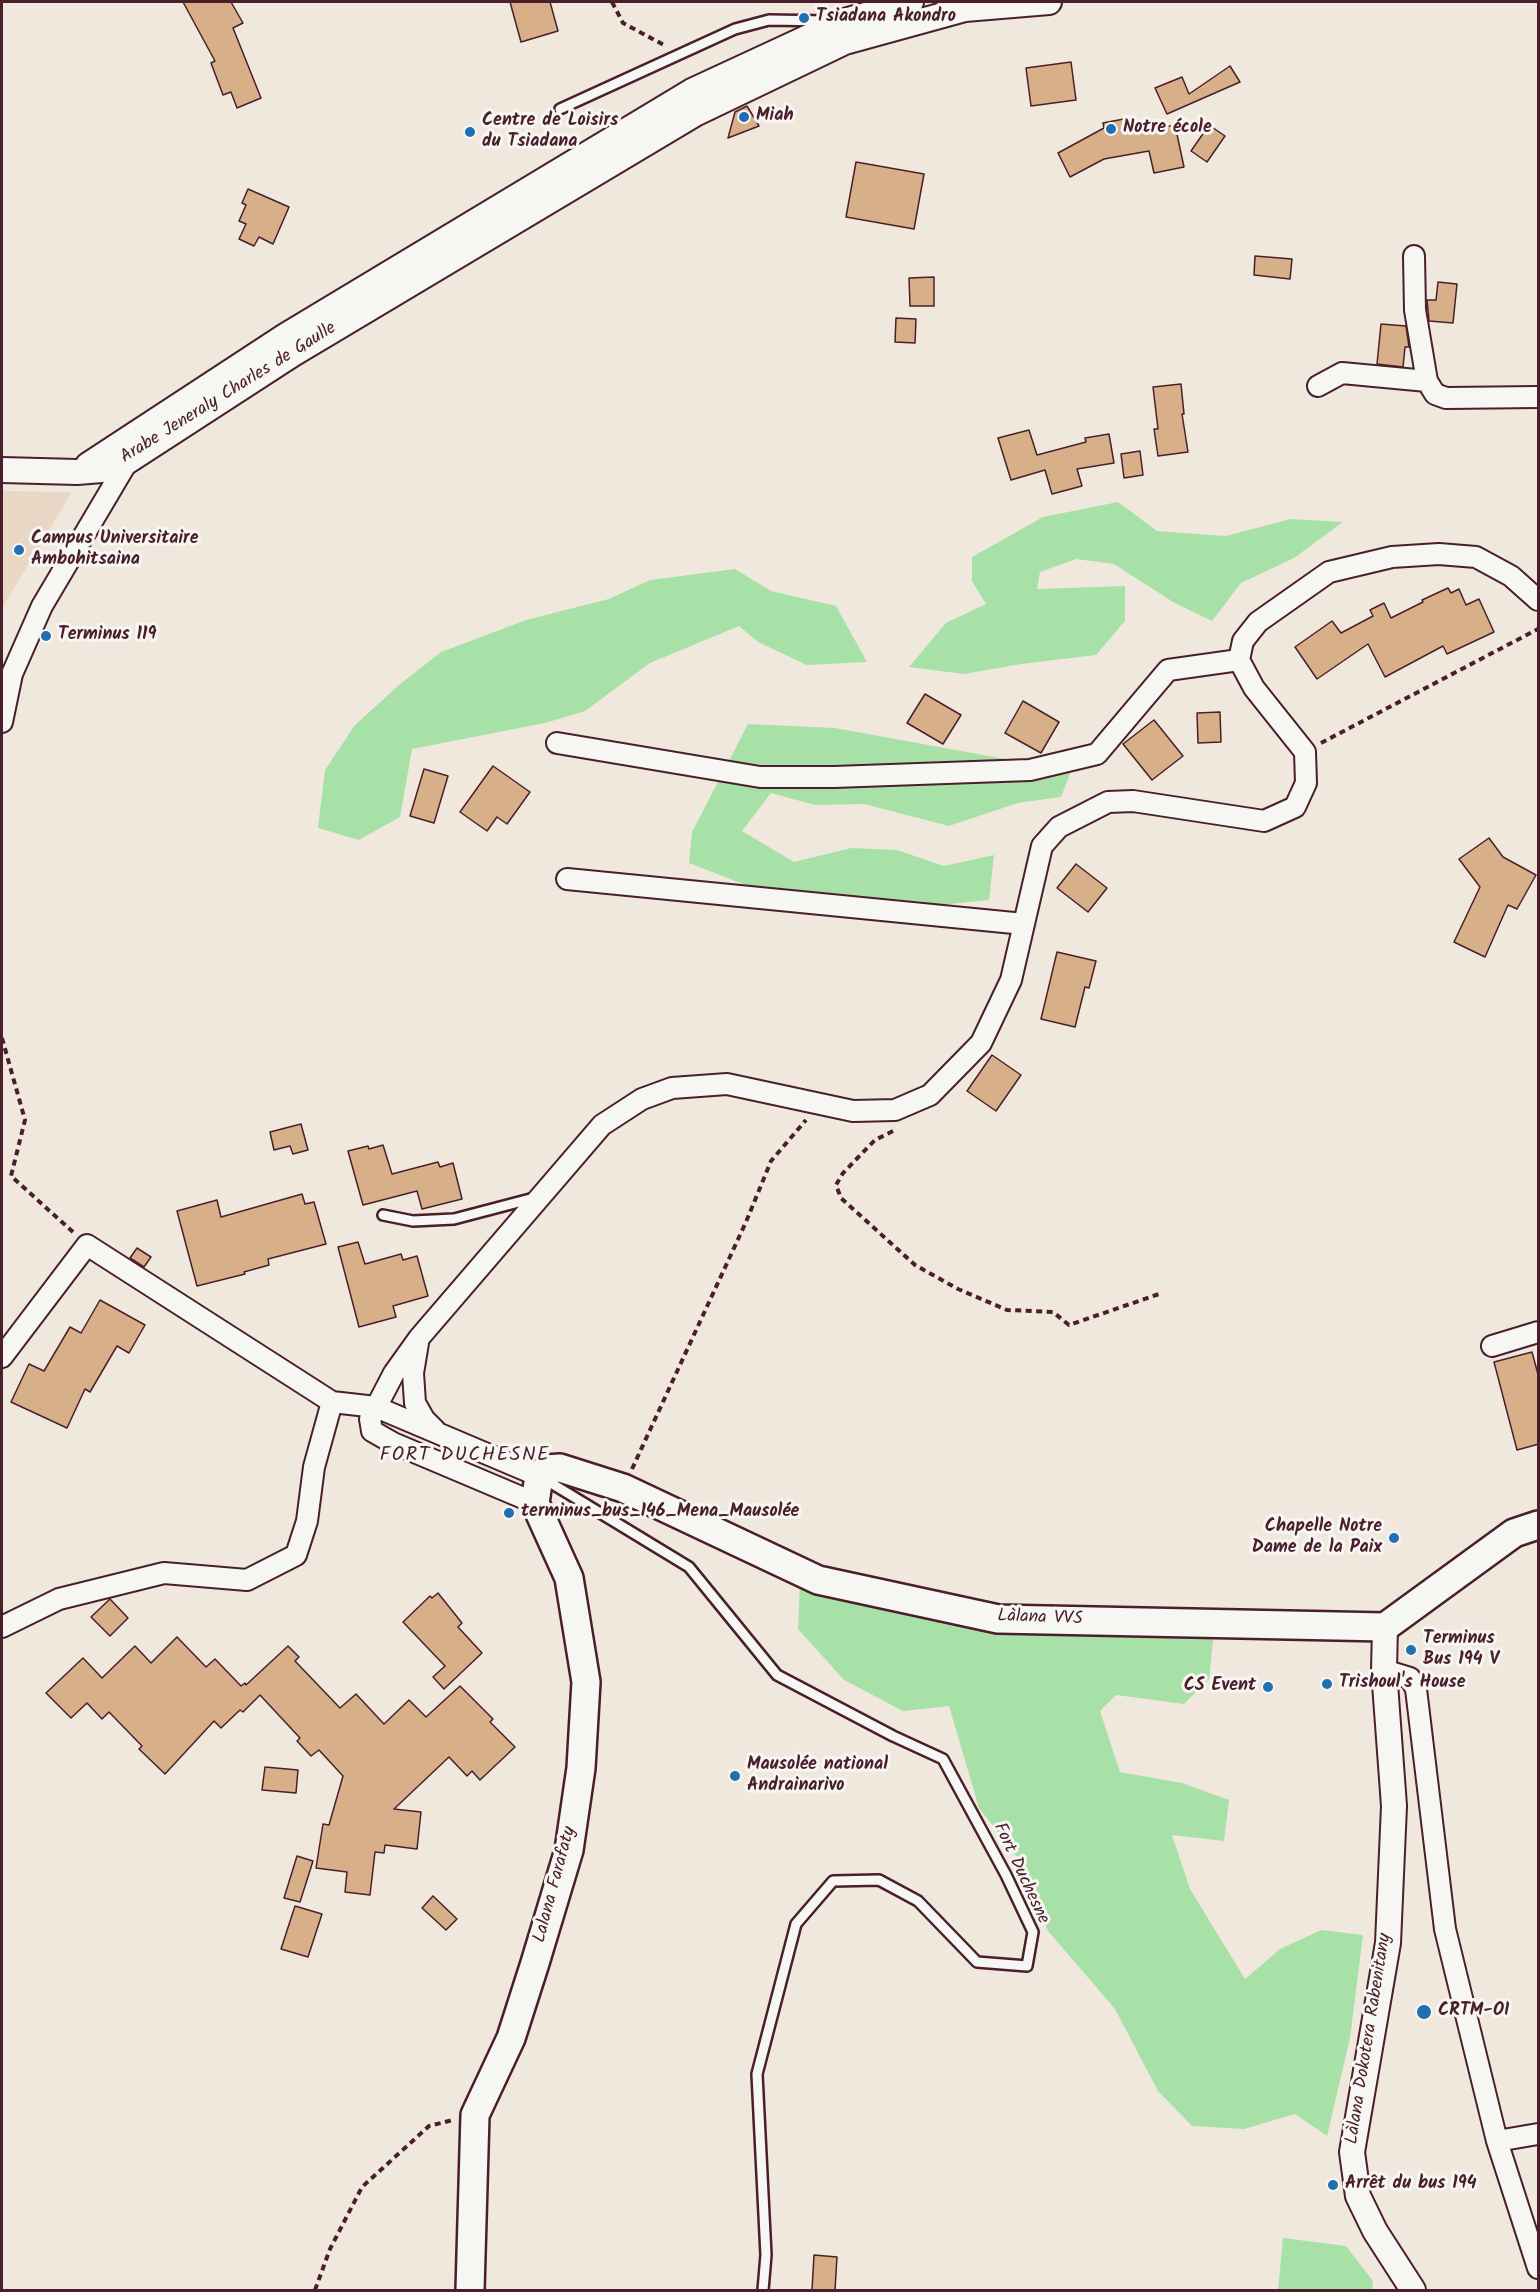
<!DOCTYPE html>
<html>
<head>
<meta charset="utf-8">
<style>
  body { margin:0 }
  #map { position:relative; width:1540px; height:2292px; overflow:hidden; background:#f0e8dd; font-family:Kalam,sans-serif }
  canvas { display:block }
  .frame { position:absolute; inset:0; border:3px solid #4a1f2b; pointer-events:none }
</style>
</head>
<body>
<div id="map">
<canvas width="1540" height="2292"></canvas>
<div class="frame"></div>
</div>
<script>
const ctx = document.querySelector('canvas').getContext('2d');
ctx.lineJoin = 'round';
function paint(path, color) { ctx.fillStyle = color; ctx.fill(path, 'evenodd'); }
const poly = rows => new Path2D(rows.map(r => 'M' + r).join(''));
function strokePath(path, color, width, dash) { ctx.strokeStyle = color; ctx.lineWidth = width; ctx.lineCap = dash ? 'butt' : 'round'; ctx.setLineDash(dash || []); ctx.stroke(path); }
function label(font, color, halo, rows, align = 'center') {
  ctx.font = font + ' Kalam,sans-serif'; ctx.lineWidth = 6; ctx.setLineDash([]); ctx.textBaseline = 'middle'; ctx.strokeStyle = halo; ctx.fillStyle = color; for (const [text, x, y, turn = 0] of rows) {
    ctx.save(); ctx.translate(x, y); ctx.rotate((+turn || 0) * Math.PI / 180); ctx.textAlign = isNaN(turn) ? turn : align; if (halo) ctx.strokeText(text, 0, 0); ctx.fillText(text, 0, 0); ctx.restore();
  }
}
const built = poly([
  [2,491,72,492,2,608]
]);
const green = poly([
  [1118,502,1157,531,1226,536,1291,519,1343,522,1294,558,1241,583,1212,621,1173,602,1114,564,1076,559,1040,572,1037,589,1125,586,1125,621,1096,655,1021,664,964,674,909,667,946,623,986,604,972,581,972,557,1043,517],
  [735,569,771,591,836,606,867,662,807,665,758,642,739,626,650,663,585,711,545,723,412,749,400,817,359,840,318,828,325,770,355,725,399,685,441,652,526,620,609,599,650,580],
  [748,724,835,728,1071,771,1061,797,1018,803,949,826,864,804,815,805,771,793,742,831,794,862,851,848,897,850,944,866,994,855,989,900,911,908,835,895,769,894,689,863,692,832],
  [800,1584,1214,1631,1209,1679,1184,1704,1116,1695,1100,1711,1120,1772,1182,1783,1229,1800,1224,1841,1172,1835,1190,1889,1245,1979,1280,1949,1321,1930,1363,1935,1350,2038,1327,2136,1295,2114,1244,2129,1192,2126,1158,2091,1115,2009,1048,1931,1021,1862,979,1808,949,1706,903,1711,844,1680,798,1629],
  [1283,2238,1346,2246,1373,2281,1372,2290,1278,2290]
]);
const building = poly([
  [183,2,231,2,243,23,233,28,261,98,237,108,231,92,223,95,211,63,215,61,183,2],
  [510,2,550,2,558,31,521,42,510,2],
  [1071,62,1076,100,1031,106,1026,68,1071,62],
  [1230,66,1240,82,1167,114,1155,88,1182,77,1189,94,1230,66],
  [747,106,759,126,728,138,735,112,747,106],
  [1129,118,1132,133,1175,125,1184,167,1154,173,1149,151,1104,159,1070,177,1058,153,1104,128,1103,123,1129,118],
  [1209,125,1225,136,1207,162,1191,151,1209,125],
  [856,162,924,174,914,229,846,217,856,162],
  [248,189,289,207,273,244,259,237,254,246,239,239,246,224,239,221,246,205,242,203,248,189],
  [1255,256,1292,259,1290,279,1254,275,1255,256],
  [934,277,934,306,910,306,909,278,934,277],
  [1438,282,1457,284,1453,323,1429,321,1427,300,1436,300,1438,282],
  [896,318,916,319,915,343,895,342,896,318],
  [1381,324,1406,326,1409,347,1405,347,1403,367,1377,364,1381,324],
  [1181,384,1184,414,1182,414,1188,452,1158,456,1154,429,1158,429,1153,387,1181,384],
  [1029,430,1037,455,1086,442,1085,438,1109,434,1114,463,1077,469,1082,486,1052,494,1045,470,1011,480,998,438,1029,430],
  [1140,451,1143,475,1124,478,1121,454,1140,451],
  [1448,588,1451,593,1459,589,1466,605,1479,599,1494,632,1447,654,1443,646,1385,677,1368,644,1317,679,1295,647,1332,621,1341,633,1373,616,1370,610,1384,603,1391,618,1423,602,1422,600,1448,588],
  [925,694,961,715,943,744,907,723,925,694],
  [1023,701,1059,722,1041,753,1005,733,1023,701],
  [1220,712,1221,742,1198,743,1197,713,1220,712],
  [1154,720,1183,756,1152,780,1123,744,1154,720],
  [493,766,530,792,507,824,497,817,487,831,460,812,493,766],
  [424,769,448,776,434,823,410,816,424,769],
  [1489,838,1503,857,1536,875,1517,909,1508,905,1485,957,1454,942,1480,887,1459,859,1489,838],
  [1076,864,1107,888,1088,912,1057,888,1076,864],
  [1057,952,1096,961,1089,988,1085,987,1075,1027,1041,1019,1057,952],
  [992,1055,1021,1075,996,1111,967,1091,992,1055],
  [301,1124,308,1150,293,1154,290,1146,274,1150,270,1132,301,1124],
  [383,1145,392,1174,438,1162,440,1167,453,1163,462,1199,422,1209,417,1191,363,1205,348,1151,368,1146,369,1149,383,1145],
  [302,1194,305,1204,314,1202,326,1244,268,1259,269,1265,244,1272,245,1274,197,1286,177,1211,217,1200,221,1217,302,1194],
  [358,1242,365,1264,401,1254,403,1260,417,1256,428,1296,393,1306,396,1317,359,1327,338,1247,358,1242],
  [137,1248,151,1257,144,1267,130,1258,137,1248],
  [100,1300,145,1325,129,1353,117,1346,90,1392,85,1389,67,1428,11,1402,29,1364,44,1371,70,1327,81,1333,100,1300],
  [1532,1352,1539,1378,1539,1444,1517,1450,1494,1362,1532,1352],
  [438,1593,462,1623,458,1627,482,1653,444,1689,433,1677,445,1666,403,1622,430,1596,432,1598,438,1593],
  [110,1599,128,1618,110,1636,91,1617,110,1599],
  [177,1637,206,1667,215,1659,241,1686,245,1683,246,1685,288,1646,299,1657,295,1661,340,1708,356,1694,384,1724,409,1700,426,1717,460,1686,493,1719,490,1722,515,1747,480,1780,472,1771,467,1776,449,1757,394,1809,421,1812,417,1849,385,1845,384,1853,375,1852,370,1895,345,1892,347,1872,316,1868,323,1824,329,1825,343,1776,319,1750,311,1756,297,1741,300,1738,260,1695,243,1712,240,1710,221,1728,214,1721,165,1774,139,1749,142,1746,109,1712,102,1719,87,1703,71,1718,46,1693,83,1658,102,1678,135,1646,151,1663,177,1637],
  [265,1767,298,1770,296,1793,262,1790,265,1767],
  [297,1856,313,1861,300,1902,284,1898,297,1856],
  [433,1896,457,1919,446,1930,422,1908,433,1896],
  [295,1906,322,1914,308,1957,281,1949,295,1906],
  [814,2255,837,2257,835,2290,812,2290,814,2255]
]);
const path = poly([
  [612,2,623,23,664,45],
  [1321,743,1538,629],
  [2,1038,25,1120,11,1176,73,1232],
  [893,1131,875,1140,843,1173,836,1185,841,1198,915,1265,958,1289,1007,1310,1053,1312,1069,1325,1162,1293],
  [632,1469,746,1222,771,1161,806,1120],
  [315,2290,330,2249,362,2187,429,2126,453,2120]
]);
const service = poly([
  [560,109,735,29,769,20,827,21],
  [383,1215,413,1221,454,1219,534,1198],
  [541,1477,689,1567,777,1675,893,1736,943,1759,1006,1875,1033,1932,1027,1966,977,1962,918,1901,879,1880,833,1881,796,1924,757,2074,766,2255,763,2290]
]);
const minor = poly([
  [1414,256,1415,310,1427,381,1435,394,1446,398,1538,397],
  [1318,386,1342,373,1427,381],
  [2,722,12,674,42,606,132,454],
  [557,743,760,777,834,777,1030,770,1097,754,1168,670,1239,660],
  [567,879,1024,924],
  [418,1343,413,1373,415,1403,424,1419,435,1430],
  [1492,1346,1538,1332],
  [2,1357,87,1245,332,1402,376,1407,539,1476],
  [535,1503,393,1443,372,1431,370,1419,394,1373,419,1338,602,1125,642,1099,672,1088,727,1084,853,1111,895,1110,930,1095,981,1043,1011,980,1042,846,1059,827,1108,802,1133,801,1264,821,1295,807,1306,783,1305,752,1254,688,1239,660,1243,641,1258,622,1329,572,1392,557,1439,554,1476,557,1511,576,1538,600],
  [2,1627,59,1599,164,1573,247,1580,296,1555,307,1521,314,1467,332,1402],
  [1384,1670,1410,1678,1416,1689,1445,1929,1497,2141,1538,2268],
  [1497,2141,1538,2134]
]);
const tertiary = poly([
  [88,465,285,336,692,91,841,22,911,2],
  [2,470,77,472,102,470,128,461,293,354,695,114,845,42,965,9,1049,2],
  [1385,1627,1384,1670,1394,1806,1388,1943,1352,2152,1358,2196,1375,2231,1413,2290]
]);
const secondary = poly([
  [470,2290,475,2115,511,2038,535,1963,569,1850,581,1768,586,1682,569,1578,535,1503,539,1476,546,1469,560,1468,623,1488,818,1580,998,1619,1385,1627,1514,1533,1538,1525]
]);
const markers = [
  [804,18,6,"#1f6fb2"],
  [744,117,6,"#1f6fb2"],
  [1111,129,6,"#1f6fb2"],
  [470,132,6,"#1f6fb2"],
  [19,550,6,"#1f6fb2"],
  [46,636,6,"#1f6fb2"],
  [509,1513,6,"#1f6fb2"],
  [1394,1538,6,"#1f6fb2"],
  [1411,1650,6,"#1f6fb2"],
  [1327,1684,6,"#1f6fb2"],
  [1268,1687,6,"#1f6fb2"],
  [735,1776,6,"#1f6fb2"],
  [1424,2012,8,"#1f6fb2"],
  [1333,2185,6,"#1f6fb2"]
];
const poiNames = [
  ["Tsiadana Akondro",816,18],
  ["Miah",756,117],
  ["Centre de Loisirs",482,122],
  ["du Tsiadana",482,143],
  ["Notre école",1123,129],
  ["Campus Universitaire",31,540],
  ["Ambohitsaina",31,561],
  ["Terminus 119",58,636],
  ["terminus_bus_146_Mena_Mausolée",521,1513],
  ["Chapelle Notre",1382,1528,"right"],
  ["Dame de la Paix",1382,1549,"right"],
  ["Terminus",1423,1640],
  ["Bus 194 V",1423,1661],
  ["Trishoul's House",1339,1684],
  ["CS Event",1256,1687,"right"],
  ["Mausolée national",747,1766],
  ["Andrainarivo",747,1787],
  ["CRTM-OI",1438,2012],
  ["Arrêt du bus 194",1345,2185]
];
const streetNames = [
  ["Arabe Jeneraly Charles de Gaulle",229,394,-32],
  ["Làlana VVS",1040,1619,2],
  ["Fort Duchesne",1020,1874,65],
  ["Lalana Farafaty",556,1885,-75],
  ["Làlana Dokotera Rabenitany",1370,2039,-81]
];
const neighbourhoodNames = [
  ["FORT DUCHESNE",465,1457]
];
paint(built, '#e8d7c4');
paint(green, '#a7e1a7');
paint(building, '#d7af88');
strokePath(building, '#4a1f2b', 1.5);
strokePath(service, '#4a1f2b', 14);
strokePath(minor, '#4a1f2b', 24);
strokePath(tertiary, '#4a1f2b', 28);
strokePath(secondary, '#4a1f2b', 32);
strokePath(path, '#4a1f2b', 4, [6, 4.5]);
strokePath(service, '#f6f6f2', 9);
strokePath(minor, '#f6f6f2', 20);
strokePath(tertiary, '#f6f6f2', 24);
strokePath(secondary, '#f6f6f2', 27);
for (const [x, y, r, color] of markers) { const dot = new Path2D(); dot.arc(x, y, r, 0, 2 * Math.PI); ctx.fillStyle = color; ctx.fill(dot); strokePath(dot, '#f6f6f2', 2); }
label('bold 18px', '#4a1f2b', '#f6f6f2', poiNames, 'left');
label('18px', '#4a1f2b', '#f6f6f2', streetNames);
ctx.letterSpacing = '1.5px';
label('20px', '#4a1f2b', '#f6f6f2', neighbourhoodNames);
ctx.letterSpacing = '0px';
</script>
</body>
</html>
